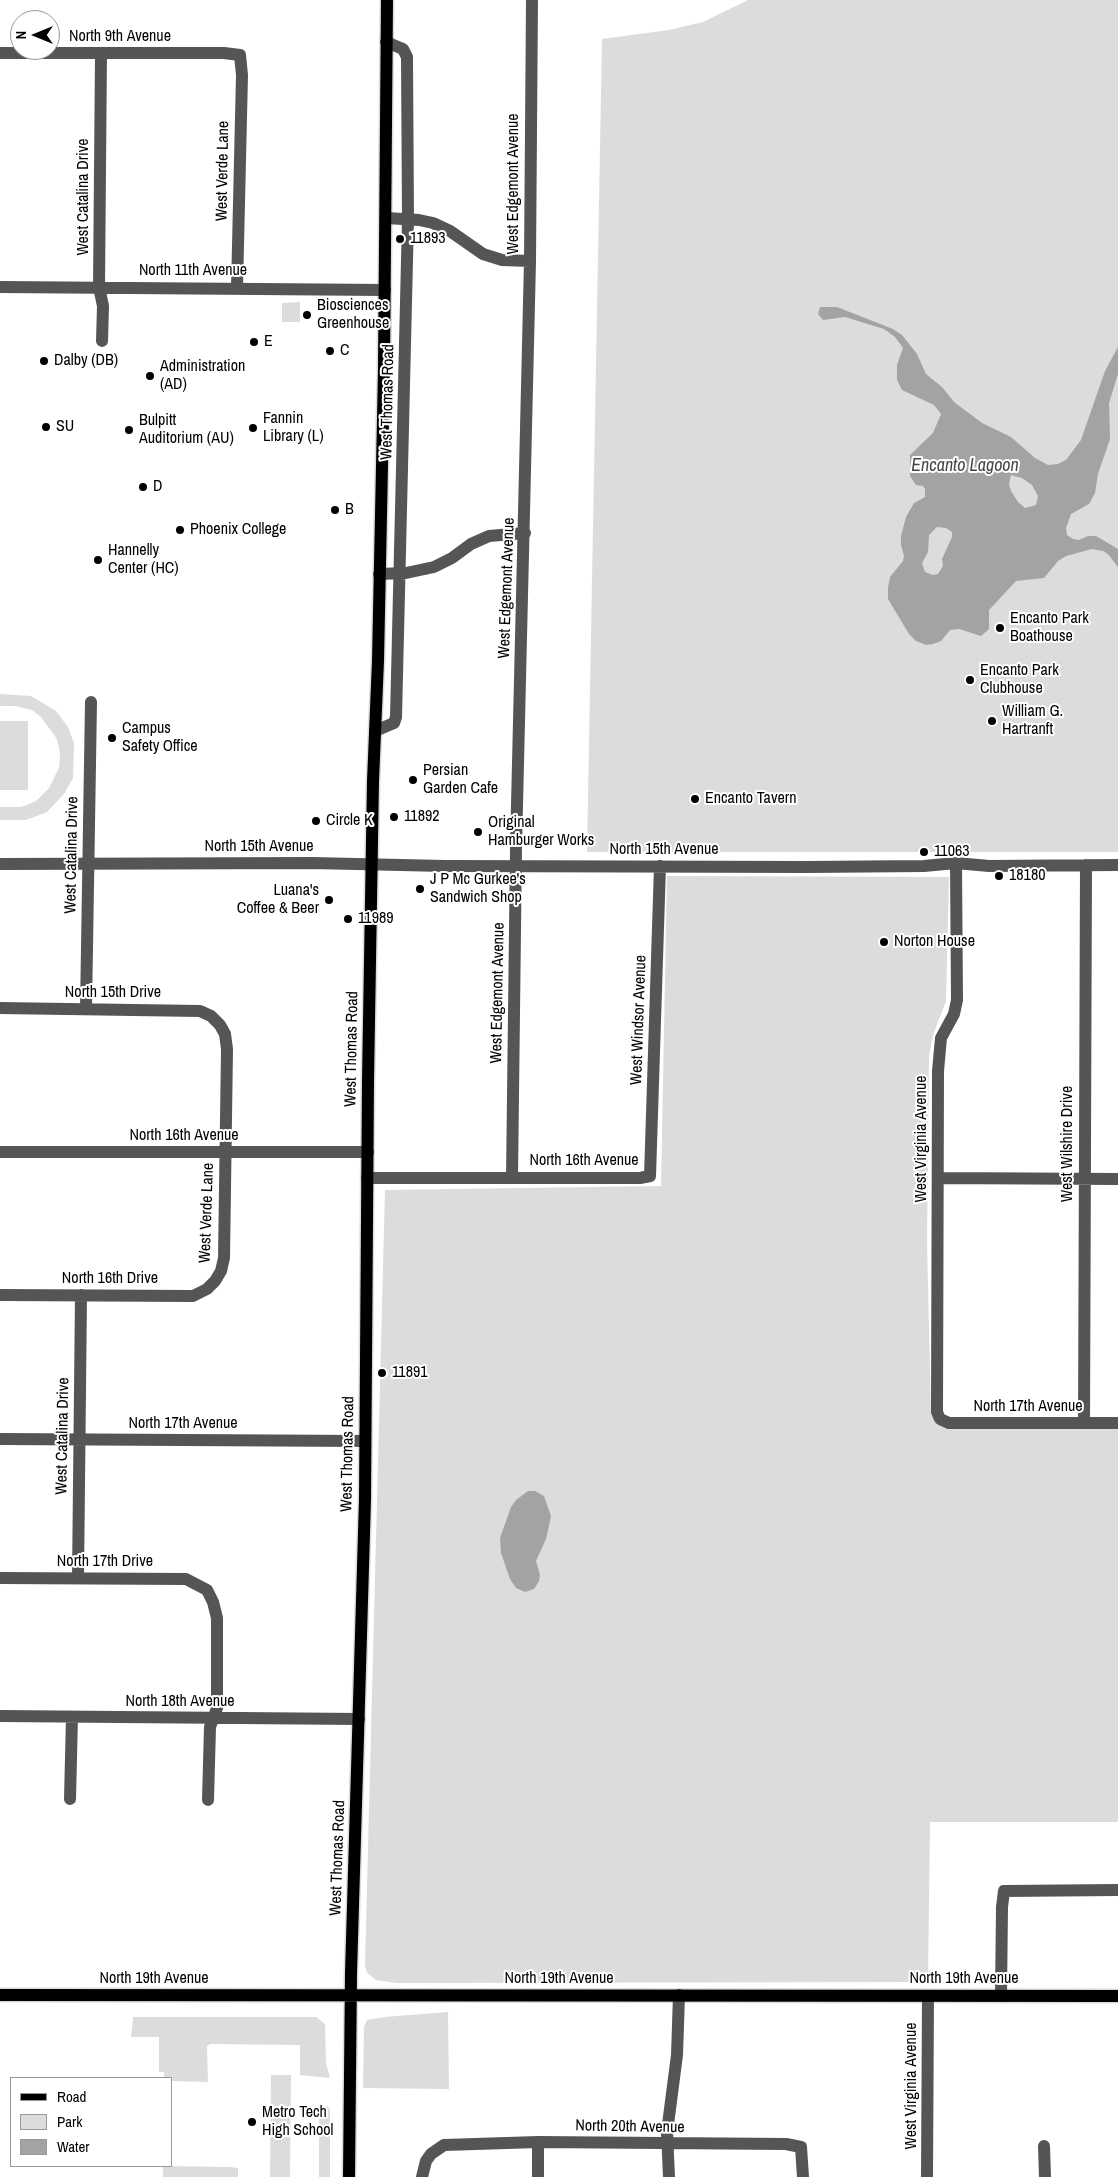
<!DOCTYPE html>
<html>
<head>
<meta charset="utf-8">
<style>
  body { margin:0 }
  #map { position:relative; width:1118px; height:2177px; overflow:hidden; background:#fff; font-family:"Archivo Narrow",sans-serif }
  canvas { display:block }
  .legend { position:absolute; left:10px; top:2077px; width:162px; height:90px; box-sizing:border-box; background:#fff; border:1px solid #999; margin:0; padding:6px 9px; list-style:none; font-size:15px; color:#000 }
  .legend li { display:flex; align-items:center; gap:10px; height:25px }
  .legend b { width:25px; border:1px solid #999 }
  .north { position:absolute; left:10px; top:10px; width:50px; height:50px; box-sizing:border-box; background:#fff; border:1px solid #999; border-radius:50%; rotate:270deg; font-size:14px; font-weight:700; line-height:20px; text-align:center; color:#000 }
  .north::after { content:''; display:block; margin:auto; width:18px; height:22px; background:#000; clip-path:polygon(50% 0,100% 100%,50% 72%,0 100%) }
</style>
</head>
<body>
<div id="map">
<canvas width="1118" height="2177"></canvas>
<ul class="legend">
<li><b style="height:6px;background:#000"></b>Road</li>
<li><b style="height:14px;background:#dcdcdc"></b>Park</li>
<li><b style="height:14px;background:#a3a3a3"></b>Water</li>
</ul>
<div class="north">N</div>
</div>
<script>
const ctx = document.querySelector('canvas').getContext('2d');
ctx.lineJoin = 'round';
function paint(path, color) { ctx.fillStyle = color; ctx.fill(path, 'evenodd'); }
const poly = rows => new Path2D(rows.map(r => 'M' + r).join(''));
function strokePath(path, color, width, dash) { ctx.strokeStyle = color; ctx.lineWidth = width; ctx.lineCap = dash ? 'butt' : 'round'; ctx.setLineDash(dash || []); ctx.stroke(path); }
function label(font, color, halo, rows, align = 'center') {
  ctx.font = font + ' "Archivo Narrow",sans-serif'; ctx.lineWidth = 4; ctx.setLineDash([]); ctx.textBaseline = 'middle'; ctx.strokeStyle = halo; ctx.fillStyle = color; for (const [text, x, y, turn = 0] of rows) {
    ctx.save(); ctx.translate(x, y); ctx.rotate((+turn || 0) * Math.PI / 180); ctx.textAlign = isNaN(turn) ? turn : align; if (halo) ctx.strokeText(text, 0, 0); ctx.fillText(text, 0, 0); ctx.restore();
  }
}
const green = poly([
  [748,0,1118,0,1118,852,587,852,602,39,669,30,703,22],
  [300,302,300,322,282,322,282,303],
  [0,694,31,696,56,711,68,727,74,743,73,778,64,794,47,812,26,820,0,820,0,807,20,807,27,805,36,801,49,788,59,768,60,753,57,739,41,717,32,710,15,706,0,706],
  [0,721,28,721,28,790,0,790],
  [667,876,949,877,946,1001,933,1035,929,1056,927,1242,931,1413,937,1425,1118,1427,1118,1822,930,1822,928,1982,396,1983,376,1980,367,1973,365,1965,385,1190,661,1186],
  [448,2012,449,2089,363,2088,364,2027,367,2020,385,2017],
  [133,2017,316,2017,325,2024,326,2063,330,2078,300,2075,300,2045,210,2044,207,2046,208,2082,171,2081,171,2078,164,2078,164,2072,159,2072,159,2037,131,2037],
  [271,2075,291,2075,290,2177,270,2177],
  [319,2106,328,2106,330,2111,330,2177,319,2177],
  [163,2166,229,2167,238,2168,238,2177,163,2177]
]);
const water = poly([
  [820,307,837,307,893,329,902,335,917,354,926,374,942,387,954,402,982,423,1011,437,1035,458,1048,465,1058,464,1066,460,1081,440,1105,371,1118,347,1118,374,1109,403,1110,439,1098,474,1095,493,1089,504,1071,514,1066,528,1067,535,1073,539,1079,540,1088,536,1096,536,1118,549,1118,567,1108,554,1103,551,1092,549,1066,556,1058,561,1044,578,1016,581,989,610,989,629,981,636,959,629,950,630,941,641,933,644,926,645,916,641,909,634,888,599,888,588,890,577,903,561,904,556,901,545,901,536,906,517,914,503,925,497,925,489,923,486,916,485,910,476,910,455,933,433,941,414,934,405,902,390,897,380,897,365,903,348,895,337,884,329,845,317,823,320,818,314],
  [1011,475,1022,478,1032,485,1038,496,1036,505,1025,508,1018,502,1011,491,1009,484],
  [937,527,946,528,952,532,952,537,942,559,943,566,938,574,933,575,925,572,922,563,928,552,929,535],
  [528,1491,535,1491,544,1496,551,1516,546,1539,536,1561,540,1575,539,1581,534,1589,525,1592,516,1588,510,1579,501,1553,500,1538,511,1507,516,1500]
]);
const minor = poly([
  [0,53,224,53,240,55,242,75,237,288],
  [101,54,99,287,103,306,102,341],
  [386,218,419,220,433,223,450,231,483,254,502,260,530,261],
  [0,287,385,290],
  [379,574,406,573,434,567,452,558,471,544,489,536,525,533],
  [375,731,394,723,396,717,408,219,407,57,403,49,386,42],
  [956,863,957,1000,954,1014,941,1038,938,1071,937,1412,940,1419,949,1423,1118,1423],
  [0,864,312,863,445,866,807,867,924,866,956,863,989,866,1118,865],
  [0,1008,200,1011,211,1016,220,1025,225,1034,227,1049,224,1258,221,1271,215,1281,207,1289,193,1296,0,1295],
  [86,1009,91,702],
  [0,1152,368,1152],
  [367,1178,640,1178,650,1176,660,866],
  [512,1178,516,847,530,261,532,0],
  [938,1178,1118,1179],
  [1084,1423,1086,865],
  [0,1439,365,1441],
  [0,1578,186,1579,207,1590,213,1602,217,1618,217,1708,210,1727,208,1800],
  [78,1578,81,1295],
  [0,1716,359,1719],
  [70,1799,72,1717],
  [1001,1996,1002,1907,1004,1891,1118,1890],
  [538,2142,538,2177],
  [1044,2146,1045,2177],
  [422,2177,426,2161,431,2154,444,2145,538,2142,786,2144,801,2147,803,2177],
  [669,2177,667,2132,677,2055,679,1995],
  [927,2177,928,1996]
]);
const major = poly([
  [0,1995,1118,1996],
  [349,2177,351,1973,365,1499,368,1081,373,781,378,661,384,369,387,0]
]);
const markers = [
  [400,239,5,"#000"],
  [307,315,5,"#000"],
  [254,342,5,"#000"],
  [330,351,5,"#000"],
  [44,361,5,"#000"],
  [150,376,5,"#000"],
  [46,427,5,"#000"],
  [253,428,5,"#000"],
  [129,430,5,"#000"],
  [143,487,5,"#000"],
  [335,510,5,"#000"],
  [180,530,5,"#000"],
  [98,560,5,"#000"],
  [1000,628,5,"#000"],
  [970,680,5,"#000"],
  [992,721,5,"#000"],
  [112,738,5,"#000"],
  [413,780,5,"#000"],
  [695,799,5,"#000"],
  [394,817,5,"#000"],
  [316,821,5,"#000"],
  [478,832,5,"#000"],
  [924,852,5,"#000"],
  [999,876,5,"#000"],
  [420,889,5,"#000"],
  [329,900,5,"#000"],
  [348,919,5,"#000"],
  [884,942,5,"#000"],
  [382,1373,5,"#000"],
  [252,2122,5,"#000"]
];
const streetNames = [
  ["North 9th Avenue",120,37],
  ["West Verde Lane",223,171,-89],
  ["West Edgemont Avenue",514,184,-90],
  ["West Catalina Drive",84,197,-90],
  ["North 11th Avenue",193,271],
  ["West Thomas Road",388,402,-89],
  ["West Edgemont Avenue",507,588,-88],
  ["North 15th Avenue",259,847],
  ["North 15th Avenue",664,850],
  ["West Catalina Drive",72,855,-89],
  ["North 15th Drive",113,993],
  ["West Edgemont Avenue",498,993,-89],
  ["West Windsor Avenue",639,1020,-88],
  ["West Thomas Road",352,1049,-89],
  ["North 16th Avenue",184,1136],
  ["West Virginia Avenue",922,1139,-90],
  ["West Wilshire Drive",1068,1144,-90],
  ["North 16th Avenue",584,1161],
  ["West Verde Lane",207,1213,-88],
  ["North 16th Drive",110,1279],
  ["North 17th Avenue",1028,1407],
  ["North 17th Avenue",183,1424],
  ["West Catalina Drive",63,1436,-89],
  ["West Thomas Road",348,1454,-89],
  ["North 17th Drive",105,1562],
  ["North 18th Avenue",180,1702],
  ["West Thomas Road",338,1858,-88],
  ["North 19th Avenue",154,1979],
  ["North 19th Avenue",559,1979],
  ["North 19th Avenue",964,1979],
  ["West Virginia Avenue",912,2086,-90],
  ["North 20th Avenue",630,2127,1]
];
const poiNames = [
  ["11893",410,239],
  ["Biosciences",317,306],
  ["Greenhouse",317,324],
  ["E",264,342],
  ["C",340,351],
  ["Dalby (DB)",54,361],
  ["Administration",160,367],
  ["(AD)",160,385],
  ["Fannin",263,419],
  ["Library (L)",263,437],
  ["Bulpitt",139,421],
  ["Auditorium (AU)",139,439],
  ["SU",56,427],
  ["D",153,487],
  ["B",345,510],
  ["Phoenix College",190,530],
  ["Hannelly",108,551],
  ["Center (HC)",108,569],
  ["Encanto Park",1010,619],
  ["Boathouse",1010,637],
  ["Encanto Park",980,671],
  ["Clubhouse",980,689],
  ["William G.",1002,712],
  ["Hartranft",1002,730],
  ["Campus",122,729],
  ["Safety Office",122,747],
  ["Persian",423,771],
  ["Garden Cafe",423,789],
  ["Encanto Tavern",705,799],
  ["11892",404,817],
  ["Circle K",326,821],
  ["Original",488,823],
  ["Hamburger Works",488,841],
  ["11063",934,852],
  ["18180",1009,876],
  ["J P Mc Gurkee's",430,880],
  ["Sandwich Shop",430,898],
  ["Luana's",319,891,"right"],
  ["Coffee & Beer",319,909,"right"],
  ["11989",358,919],
  ["Norton House",894,942],
  ["11891",392,1373],
  ["Metro Tech",262,2113],
  ["High School",262,2131]
];
const waterNames = [
  ["Encanto Lagoon",965,466]
];
paint(green, '#dcdcdc');
paint(water, '#a3a3a3');
strokePath(major, '#dbdbdb', 15);
strokePath(minor, '#555', 12);
strokePath(major, '#000', 12);
for (const [x, y, r, color] of markers) { const dot = new Path2D(); dot.arc(x, y, r, 0, 2 * Math.PI); ctx.fillStyle = color; ctx.fill(dot); strokePath(dot, '#fff', 2); }
label('16px', '#000', '#fff', streetNames);
label('16px', '#000', '#fff', poiNames, 'left');
label('italic 18px', '#444', '#fff', waterNames);
</script>
</body>
</html>
